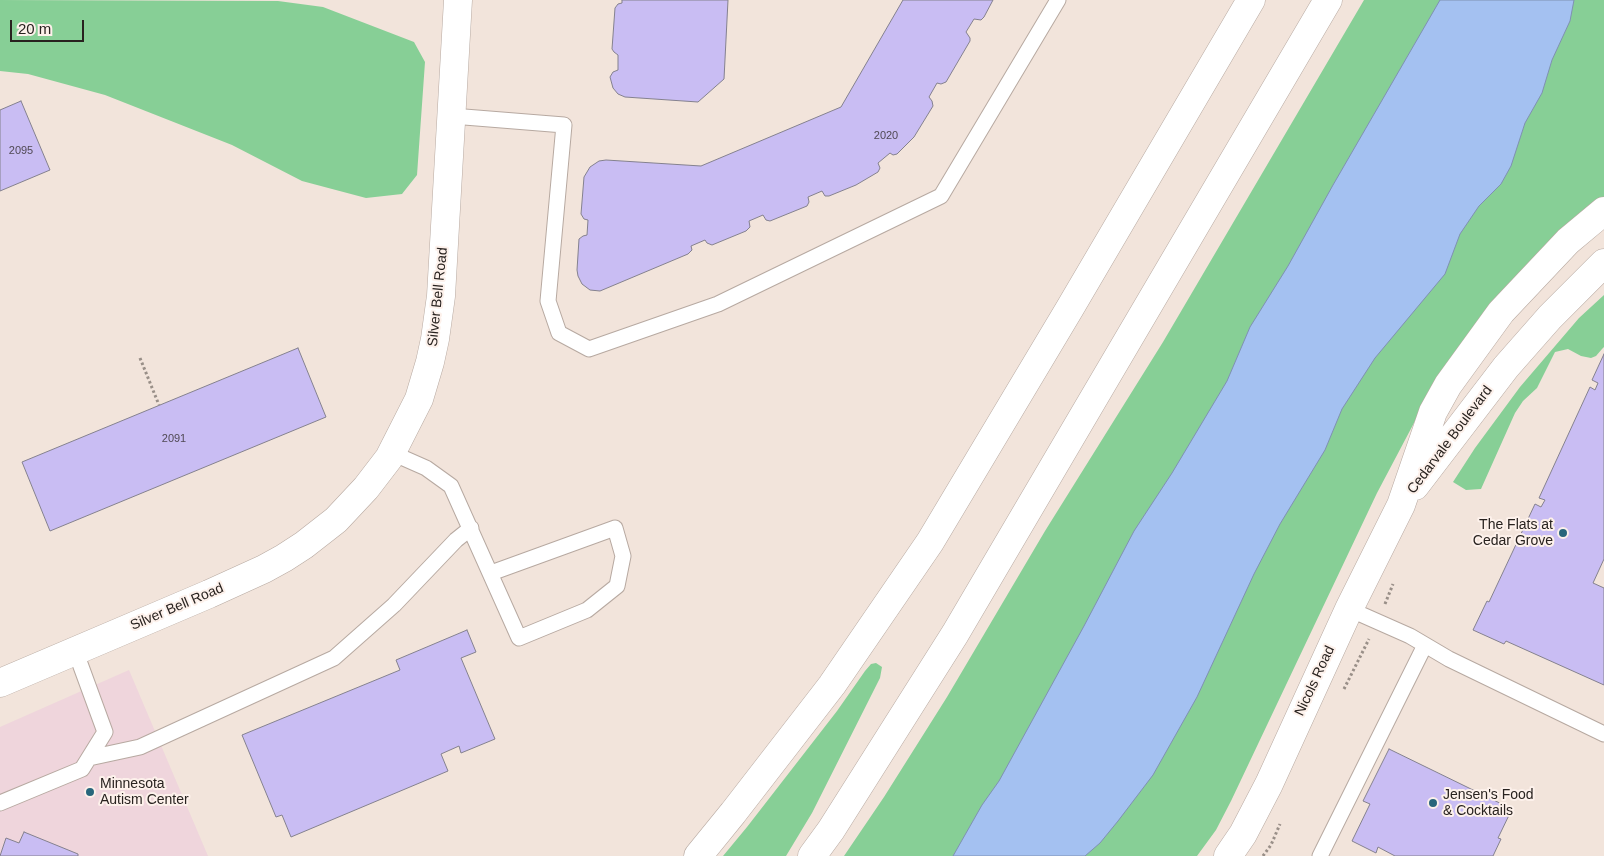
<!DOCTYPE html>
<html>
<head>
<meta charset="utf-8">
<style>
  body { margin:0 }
  #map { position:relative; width:1604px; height:856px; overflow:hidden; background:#f2e4db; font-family:Arial,sans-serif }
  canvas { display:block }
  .scale { position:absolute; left:10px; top:20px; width:74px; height:22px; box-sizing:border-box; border:2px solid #28221f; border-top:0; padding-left:6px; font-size:15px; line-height:18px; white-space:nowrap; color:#28221f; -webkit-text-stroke:4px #fdf1eb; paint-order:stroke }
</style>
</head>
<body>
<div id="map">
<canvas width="1604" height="856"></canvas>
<div class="scale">20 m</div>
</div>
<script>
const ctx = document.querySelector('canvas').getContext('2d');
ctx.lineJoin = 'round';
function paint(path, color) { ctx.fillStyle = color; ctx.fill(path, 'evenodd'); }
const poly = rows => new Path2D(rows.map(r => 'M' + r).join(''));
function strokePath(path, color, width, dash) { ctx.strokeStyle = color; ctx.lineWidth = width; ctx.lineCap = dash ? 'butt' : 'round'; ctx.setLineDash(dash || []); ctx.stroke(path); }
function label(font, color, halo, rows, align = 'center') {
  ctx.font = font + ' Arial,sans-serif'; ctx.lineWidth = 4; ctx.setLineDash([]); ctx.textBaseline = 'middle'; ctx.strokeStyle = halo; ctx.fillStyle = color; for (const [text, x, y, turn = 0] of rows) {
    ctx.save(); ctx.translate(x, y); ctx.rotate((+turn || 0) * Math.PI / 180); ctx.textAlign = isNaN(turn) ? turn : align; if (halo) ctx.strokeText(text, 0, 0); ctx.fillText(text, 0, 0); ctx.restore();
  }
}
const education = poly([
  [129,670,208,856,0,856,0,727]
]);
const green = poly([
  [0,0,278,1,323,7,414,42,425,62,417,175,402,194,366,198,302,181,232,145,105,95,28,74,0,71],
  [1364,0,1604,0,1604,197,1567,228,1424,404,1377,493,1231,801,1216,830,1197,856,844,856,884,797,947,697,1045,531,1163,342],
  [1604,295,1604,347,1602,349,1596,356,1591,358,1581,356,1568,349,1555,352,1537,388,1523,401,1515,413,1481,489,1466,490,1453,482,1475,448,1520,387,1579,318],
  [876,663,882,667,880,678,812,813,786,856,723,856,747,827,837,711,865,671,871,664]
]);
const water = poly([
  [1440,0,1574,0,1570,21,1552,60,1542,93,1525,123,1511,166,1501,184,1479,206,1460,234,1445,274,1375,358,1342,409,1325,450,1280,524,1254,574,1197,697,1153,775,1118,821,1100,843,1085,856,953,856,982,805,999,781,1084,626,1134,531,1172,473,1227,381,1250,327,1288,266,1333,185,1440,0]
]);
const building = poly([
  [622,0,728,0,724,79,698,102,625,97,618,94,613,88,610,77,613,72,618,70,618,55,614,52,612,49,615,8,618,4,622,3,622,0],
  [903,0,993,0,984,17,981,20,974,19,966,32,970,38,970,41,946,82,941,84,937,83,929,97,932,101,933,106,914,137,897,154,893,155,890,153,878,163,880,168,878,172,856,185,829,196,825,196,822,191,808,197,809,202,807,206,770,221,766,220,763,215,749,221,750,227,746,231,712,245,707,243,705,240,691,246,692,250,688,254,600,291,590,290,582,284,578,276,577,270,579,239,583,236,587,235,588,220,584,219,581,214,584,177,590,167,599,161,606,160,701,166,841,107,903,0],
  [21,101,50,170,0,191,0,110,21,101],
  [298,348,326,417,50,531,22,462,298,348],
  [1604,354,1604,559,1593,583,1604,588,1604,685,1506,641,1504,644,1473,630,1487,601,1489,602,1535,504,1541,507,1545,500,1539,498,1590,387,1595,390,1598,383,1592,380,1604,354],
  [467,630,476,652,461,658,495,739,461,753,459,746,441,754,448,771,291,837,282,815,276,817,242,735,400,670,396,660,467,630],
  [1389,749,1512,809,1498,838,1501,839,1493,856,1395,856,1378,847,1376,853,1352,841,1370,804,1363,801,1389,749],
  [24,832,78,854,78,856,0,856,6,838,19,843,24,832]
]);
const path = poly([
  [140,358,159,405],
  [1385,604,1393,584],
  [1344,689,1369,639],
  [1263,856,1271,845,1280,824]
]);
const lane = poly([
  [452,116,564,125,548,301,559,333,589,349,718,304,941,196,1058,0],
  [392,453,426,468,451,486,519,638,587,610,617,586,623,556,615,528,491,573],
  [1349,609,1410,636,1449,659,1604,734],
  [89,758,140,747,334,658,394,605,456,540,471,528],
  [0,803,82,769,105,732,75,650],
  [1320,856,1425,645]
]);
const street = poly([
  [0,683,209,594,264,569,284,558,304,545,336,520,366,488,389,458,419,399,430,362,435,339,441,296,458,0]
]);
const secondary = poly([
  [1415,486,1506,367,1550,317,1604,263],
  [1228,856,1243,834,1269,784,1349,609,1401,505,1433,412,1448,385,1501,312,1568,241,1604,211]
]);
const highway = poly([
  [698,856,733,813,832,685,930,542,1070,308,1251,0],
  [812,856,831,830,955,634,1328,0]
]);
const markers = [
  [1563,533,5,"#28667c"],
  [90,792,5,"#28667c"],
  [1433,803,5,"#28667c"]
];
const numberNames = [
  ["2020",886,136],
  ["2095",21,151],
  ["2091",174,439]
];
const streetNames = [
  ["Silver Bell Road",438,297,-84],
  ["Cedarvale Boulevard",1450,440,-53],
  ["Silver Bell Road",177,607,-23],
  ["Nicols Road",1315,681,-65]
];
const poiNames = [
  ["The Flats at",1553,525,"right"],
  ["Cedar Grove",1553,541,"right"],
  ["Minnesota",100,784],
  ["Autism Center",100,800],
  ["Jensen's Food",1443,795],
  ["& Cocktails",1443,811]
];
paint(education, '#efd5dc');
paint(green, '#87cf96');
paint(water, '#a4c1f1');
strokePath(water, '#7f91b2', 1);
paint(building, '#c9bdf3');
strokePath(building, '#84818e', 1);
strokePath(lane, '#b7a9a1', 17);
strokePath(street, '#b7a9a1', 29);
strokePath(secondary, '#b7a9a1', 29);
strokePath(highway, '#b7a9a1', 29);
strokePath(path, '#998f88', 3, [2.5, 2.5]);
strokePath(lane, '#fff', 15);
strokePath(street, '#fff', 28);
strokePath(secondary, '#fff', 28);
strokePath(highway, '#fff', 28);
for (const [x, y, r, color] of markers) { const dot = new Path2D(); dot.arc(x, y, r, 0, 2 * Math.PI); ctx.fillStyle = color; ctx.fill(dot); strokePath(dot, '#fdf1eb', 2); }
label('11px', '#504954', null, numberNames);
label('14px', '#28221f', '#fdf1eb', streetNames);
label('14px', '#28221f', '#fdf1eb', poiNames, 'left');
</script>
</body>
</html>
